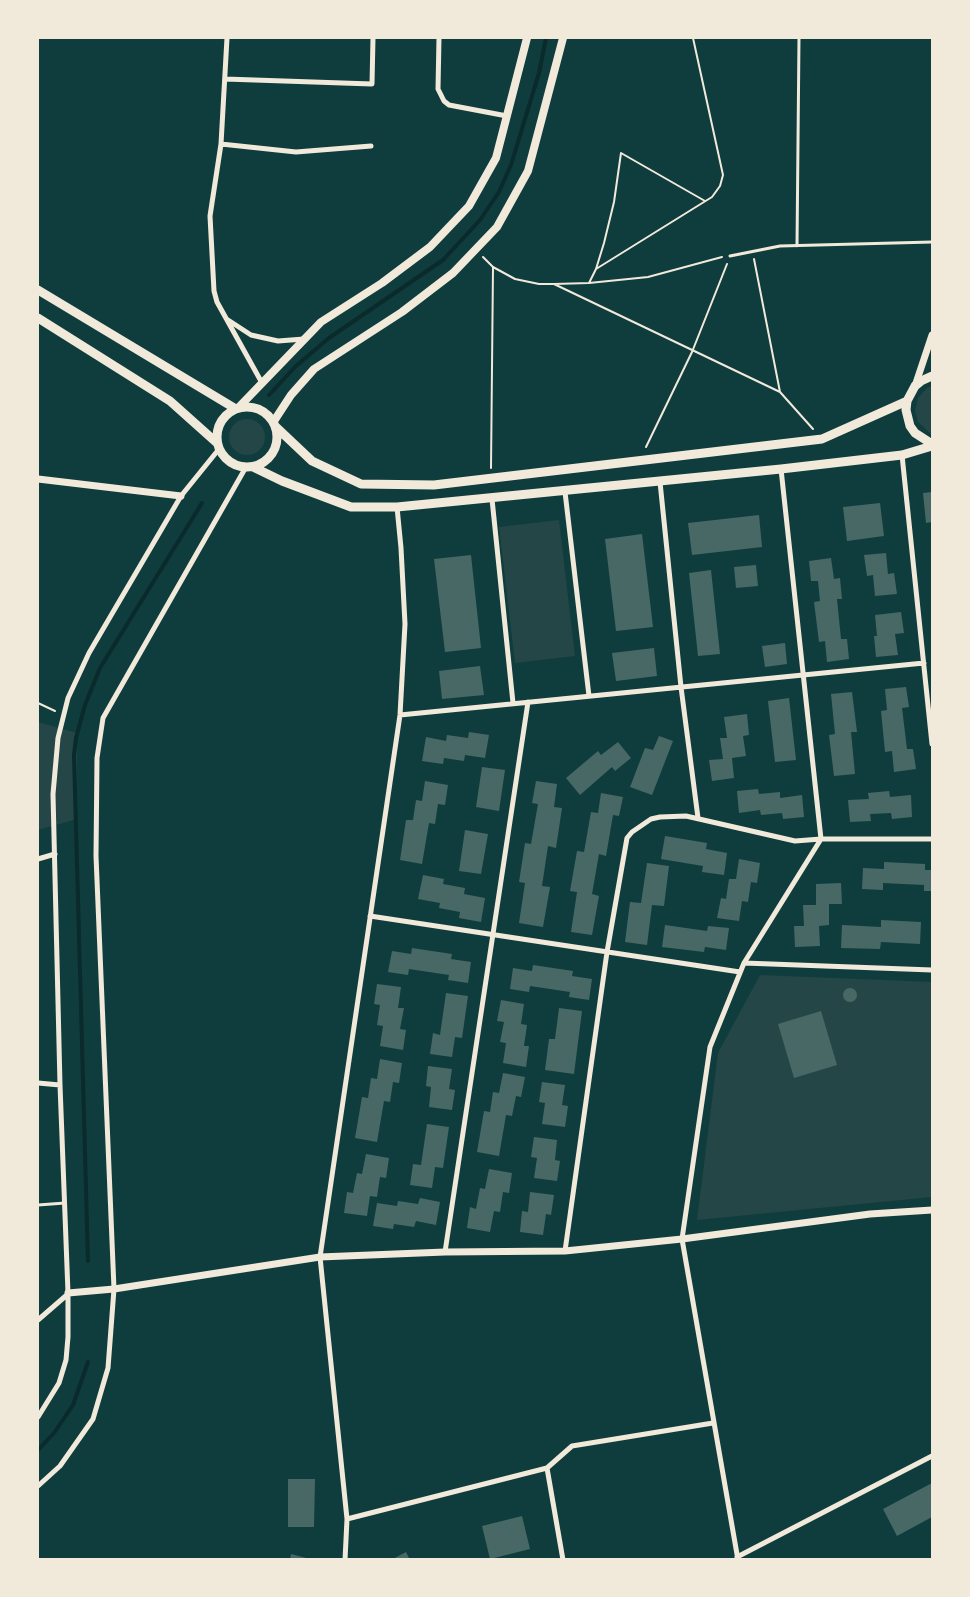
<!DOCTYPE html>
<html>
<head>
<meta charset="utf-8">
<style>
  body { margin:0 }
  #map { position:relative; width:970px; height:1597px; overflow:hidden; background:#0f3d3e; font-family:"Open Sans",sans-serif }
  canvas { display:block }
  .frame { position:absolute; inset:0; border:39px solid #f1e9da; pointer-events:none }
</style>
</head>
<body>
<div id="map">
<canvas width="970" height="1597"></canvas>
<div class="frame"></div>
</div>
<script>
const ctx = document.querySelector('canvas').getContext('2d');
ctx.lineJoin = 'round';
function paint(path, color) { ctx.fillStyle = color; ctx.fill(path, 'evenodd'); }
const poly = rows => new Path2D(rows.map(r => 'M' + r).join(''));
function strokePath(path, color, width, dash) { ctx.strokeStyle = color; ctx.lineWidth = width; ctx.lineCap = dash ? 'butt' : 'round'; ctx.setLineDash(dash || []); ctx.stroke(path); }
const green = poly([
  [932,386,932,435,918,422,915,410,918,398,927,388],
  '229 437a18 18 0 1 1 36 0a18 18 0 1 1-36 0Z',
  [559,520,575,656,515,663,499,527],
  [38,722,77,733,77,819,38,830],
  [760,975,932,982,932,1197,697,1220,718,1053]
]);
const stream = poly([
  [269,395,296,366,329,338,443,260,480,220,499,192,511,165,539,73,546,38],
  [88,1261,74,755,76,738,85,705,100,668,202,503],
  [38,1450,54,1433,73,1405,88,1362]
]);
const building = poly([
  [932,492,932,522,926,523,923,493],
  [880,503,884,536,847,541,843,507],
  [759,515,762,547,692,555,688,523],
  [642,534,653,627,616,631,605,539],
  [886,553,888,574,894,573,897,594,875,596,873,575,867,576,864,555],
  [471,555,481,648,445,652,434,559],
  [831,558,834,579,840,578,842,599,837,599,841,639,847,639,849,659,827,662,825,641,819,642,814,602,820,601,818,581,811,581,809,561],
  [756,565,758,586,736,588,734,567],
  [711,570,720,654,698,656,689,573],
  [901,612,904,633,895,634,898,655,876,657,874,636,877,636,875,615],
  [785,643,787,664,765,667,762,646],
  [654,648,657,676,616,681,612,653],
  [480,666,484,695,442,699,439,671],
  [906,687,909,707,902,708,907,749,913,749,916,769,894,772,892,751,885,752,881,711,887,710,885,689],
  [852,692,857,732,851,732,855,774,834,776,829,735,835,734,831,694],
  [789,698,796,760,775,762,768,701],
  [747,714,749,735,743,736,746,756,732,758,734,778,712,781,709,760,723,759,720,738,727,738,724,717],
  [469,732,489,735,485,758,465,755,464,761,444,758,443,764,422,761,426,737,446,741,447,735,468,738],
  [659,736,673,741,652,795,630,787,645,748,653,750],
  [618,742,631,758,615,771,612,767,580,795,566,778,598,751,601,755],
  [482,767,505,770,499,811,476,807],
  [425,781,448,785,445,805,438,804,435,824,429,823,422,864,400,860,406,820,413,820,416,800,422,801],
  [536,781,557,784,554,807,562,808,556,848,548,846,542,886,550,887,543,927,519,923,525,883,519,882,525,843,531,844,538,804,532,803],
  [758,789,759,794,780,792,780,798,802,795,804,817,783,819,782,813,761,815,760,810,739,813,737,791],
  [889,791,890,797,911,795,912,817,892,819,891,813,870,814,871,821,850,822,848,800,869,799,868,793],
  [601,793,623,797,619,816,613,815,606,856,599,854,592,894,599,896,592,935,571,932,577,892,570,891,577,851,584,852,591,812,598,813],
  [465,830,488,834,481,874,459,871],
  [665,836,707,843,706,849,727,853,724,875,702,872,703,866,661,859],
  [739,859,760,863,757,883,751,882,748,902,742,901,739,921,717,918,721,898,726,899,729,879,736,879],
  [884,862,925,864,925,870,932,870,932,891,924,891,924,885,883,883,883,890,862,889,863,868,884,869],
  [647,863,669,866,664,906,652,905,647,945,625,942,630,902,641,903],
  [423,875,444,879,443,884,465,888,464,894,485,898,481,922,459,918,460,912,439,908,440,903,418,899],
  [841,883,842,904,829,904,829,925,819,926,820,946,795,947,794,926,804,926,803,905,816,905,816,884],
  [881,920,921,922,920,944,881,942,880,949,841,948,842,925,881,927],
  [665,925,707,931,708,926,729,928,726,950,705,947,704,952,662,947],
  [412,948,452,954,451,959,471,962,468,983,448,980,449,975,409,969,408,975,388,972,392,951,411,954],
  [533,965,573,971,572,976,592,979,589,1000,569,997,570,992,530,986,529,992,510,989,513,968,532,971],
  [377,984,401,987,398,1008,404,1008,400,1029,406,1030,403,1050,380,1046,383,1026,377,1025,380,1005,374,1004],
  '843 995a7 7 0 1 1 14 0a7 7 0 1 1-14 0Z',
  [446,993,468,996,462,1038,455,1037,452,1057,430,1054,433,1033,440,1035],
  [501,1000,524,1004,521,1024,527,1025,524,1046,529,1046,526,1067,503,1063,506,1043,500,1042,504,1022,497,1021],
  [559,1008,582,1011,574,1074,545,1070,549,1039,555,1039],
  [821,1011,837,1065,794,1078,778,1024],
  [380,1059,402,1063,399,1083,393,1082,390,1102,384,1101,377,1142,355,1138,362,1097,368,1098,371,1078,377,1079],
  [428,1066,452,1069,449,1089,455,1090,452,1110,429,1107,431,1087,426,1086],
  [503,1073,525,1077,521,1097,516,1096,512,1116,506,1115,499,1156,477,1152,484,1111,490,1112,493,1092,499,1093],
  [542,1082,565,1085,562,1105,568,1106,565,1127,542,1124,545,1103,539,1102],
  [427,1124,449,1127,443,1168,435,1167,432,1188,410,1185,413,1164,421,1165],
  [534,1137,557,1140,555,1160,560,1161,557,1181,534,1178,537,1158,531,1157],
  [366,1154,389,1158,386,1178,380,1177,377,1197,370,1196,367,1216,344,1213,347,1192,353,1193,357,1173,362,1174],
  [489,1169,512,1173,509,1193,503,1192,500,1212,494,1211,490,1232,467,1228,470,1207,476,1209,480,1188,485,1189],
  [530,1192,554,1195,551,1215,546,1214,543,1235,520,1232,522,1211,528,1212],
  [420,1198,440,1202,436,1225,416,1221,414,1227,394,1224,393,1229,373,1226,377,1203,397,1206,398,1201,418,1204],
  [288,1479,315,1479,314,1527,288,1527],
  [932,1483,932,1517,897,1536,883,1509],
  [522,1516,530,1549,490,1559,482,1526],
  [406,1552,410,1560,391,1560],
  [291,1554,310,1559,310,1560,290,1560]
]);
const path = poly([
  [483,257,493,267,515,279,539,284,554,284,589,283,648,277,722,257],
  [754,259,780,392],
  [596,269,712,197,720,186,723,175,693,38],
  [589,283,596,269,604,243,614,202,621,153,705,201],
  [554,284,780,392,813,429],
  [646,447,692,352,727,264],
  [491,468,493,267],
  [38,703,55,711]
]);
const service = poly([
  [797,246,799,38],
  [730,256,780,246,932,242],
  [38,1205,65,1203]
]);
const minor = poly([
  [227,38,221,144,210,216,214,291,217,302,262,383],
  [439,38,438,89,444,101,449,105,507,116],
  [225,79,372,84,373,38],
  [221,144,296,152,371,146],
  [228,320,251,335,278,341,304,339],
  [902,455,932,744],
  [781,469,821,839],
  [660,482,681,687,698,818],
  [565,492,589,696],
  [492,499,513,703],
  [400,715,924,663],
  [38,859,55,854],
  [370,916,740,972],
  [744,963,932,970],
  [38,1083,60,1085],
  [565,1251,607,952,627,838,632,832,651,819,660,817,686,816,795,841,821,839,932,839],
  [445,1252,528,702],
  [38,1320,68,1294],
  [38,1417,59,1383,66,1360,68,1337,68,1293,60,1085,53,794,58,738,68,698,89,653,181,496,219,449],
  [547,1468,563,1560],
  [38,1486,60,1466,93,1419,108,1368,114,1289,96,856,97,758,103,718,246,467],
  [347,1519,547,1468,572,1446,713,1423],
  [737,1557,932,1456],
  [345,1560,347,1519,320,1257,400,715,405,624,401,548,397,507],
  [738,1560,682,1239,710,1047,744,963,821,839]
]);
const tertiary = poly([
  [915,386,932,335],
  [38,479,181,496],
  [68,1293,114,1289,320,1257,445,1252,565,1251,682,1239,870,1214,932,1210]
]);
const secondary = poly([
  [239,407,321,322,382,283,430,247,469,206,496,158,527,38],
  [274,421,291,395,314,369,402,312,453,273,497,227,528,171,563,38]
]);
const primary = poly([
  [38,290,236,409],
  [38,318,170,401,217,443],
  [932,376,921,381,915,386,907,401,906,410,910,426,915,433,932,444],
  '217 437a30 30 0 1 1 60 0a30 30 0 1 1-60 0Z',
  [276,427,312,461,361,484,434,485,822,439,907,401],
  [253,467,282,481,351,507,397,507,781,469,902,455,932,446]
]);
paint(green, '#244646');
strokePath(stream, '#0a2a2b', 4);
paint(building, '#486865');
strokePath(path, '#f1e9da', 2);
strokePath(service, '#f1e9da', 3);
strokePath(minor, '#f1e9da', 5);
strokePath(tertiary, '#f1e9da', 7);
strokePath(secondary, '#f1e9da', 8);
strokePath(primary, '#f1e9da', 9);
</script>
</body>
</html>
